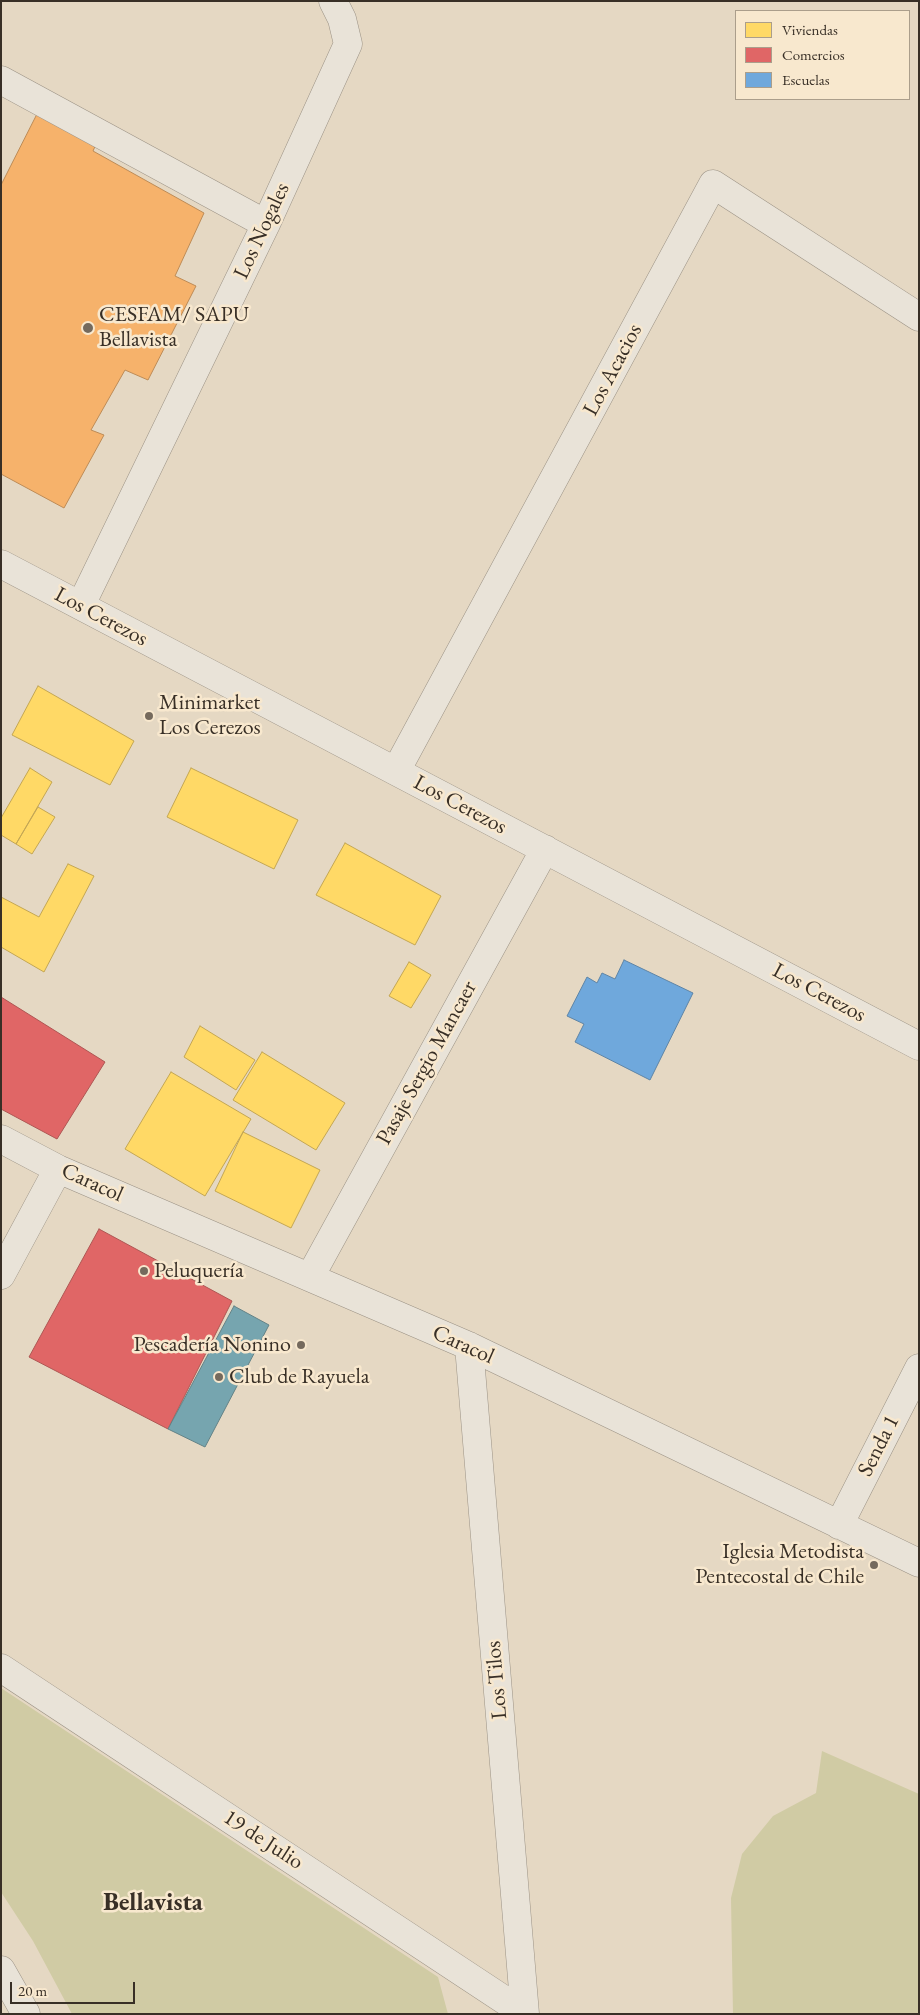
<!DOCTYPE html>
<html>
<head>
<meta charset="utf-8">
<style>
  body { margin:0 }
  #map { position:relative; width:920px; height:2015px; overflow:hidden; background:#e5d8c3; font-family:"EB Garamond",serif }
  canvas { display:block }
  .frame { position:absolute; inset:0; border:2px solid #382f26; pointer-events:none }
  .legend { position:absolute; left:735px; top:10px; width:175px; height:90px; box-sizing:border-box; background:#f8e8ce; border:1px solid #ab9e8b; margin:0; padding:6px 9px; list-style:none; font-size:15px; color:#382f26 }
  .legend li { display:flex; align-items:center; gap:10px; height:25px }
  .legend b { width:25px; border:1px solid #ab9e8b }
  .scale { position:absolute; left:10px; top:1982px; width:125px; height:22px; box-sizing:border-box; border:2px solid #382f26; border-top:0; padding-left:6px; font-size:15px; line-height:18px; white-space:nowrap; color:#382f26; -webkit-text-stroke:4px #f8e8ce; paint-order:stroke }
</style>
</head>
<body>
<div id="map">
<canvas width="920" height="2015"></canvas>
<div class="frame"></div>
<ul class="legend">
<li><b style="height:14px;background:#ffd966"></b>Viviendas</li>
<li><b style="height:14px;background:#e06666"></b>Comercios</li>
<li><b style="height:14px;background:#6fa8dc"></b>Escuelas</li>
</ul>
<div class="scale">20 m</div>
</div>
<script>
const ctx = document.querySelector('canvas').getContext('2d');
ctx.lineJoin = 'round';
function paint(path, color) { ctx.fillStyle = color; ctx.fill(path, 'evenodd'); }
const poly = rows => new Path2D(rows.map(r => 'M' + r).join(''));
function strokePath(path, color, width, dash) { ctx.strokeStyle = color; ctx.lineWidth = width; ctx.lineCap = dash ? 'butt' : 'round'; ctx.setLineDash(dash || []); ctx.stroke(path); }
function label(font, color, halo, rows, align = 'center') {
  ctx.font = font + ' "EB Garamond",serif'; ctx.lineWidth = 5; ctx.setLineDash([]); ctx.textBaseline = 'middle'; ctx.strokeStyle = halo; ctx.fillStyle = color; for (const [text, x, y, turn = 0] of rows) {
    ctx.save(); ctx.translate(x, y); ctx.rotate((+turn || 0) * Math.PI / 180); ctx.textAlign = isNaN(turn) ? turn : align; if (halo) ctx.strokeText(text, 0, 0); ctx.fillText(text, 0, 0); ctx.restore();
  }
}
const green = poly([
  [1,1688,438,1977,448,2014,72,2014,33,1941,1,1892],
  [822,1751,919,1794,919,2014,733,2014,731,1898,742,1854,773,1816,816,1793]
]);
const homes = poly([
  [38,686,134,741,110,785,12,735,38,686],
  [30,768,52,782,16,844,1,835,1,818,30,768],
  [191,768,298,820,274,869,167,817,191,768],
  [38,807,55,817,32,854,16,844,38,807],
  [345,843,441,896,415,945,316,895,345,843],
  [68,864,94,876,44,972,1,947,1,897,39,917,68,864],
  [409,962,431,975,411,1008,389,996,409,962],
  [200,1026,255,1060,236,1090,184,1057,200,1026],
  [262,1052,345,1103,316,1150,233,1100,262,1052],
  [171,1072,251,1119,205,1196,125,1149,171,1072],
  [243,1132,320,1170,291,1228,215,1191,243,1132]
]);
const shops = poly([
  [1,997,105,1062,57,1139,1,1109,1,997],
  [99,1229,232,1301,168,1429,29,1357,99,1229]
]);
const schools = poly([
  [624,960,693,993,650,1080,575,1042,584,1024,567,1016,587,977,597,983,602,973,615,979,624,960]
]);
const health = poly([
  [39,110,100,135,93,151,204,213,175,276,196,286,148,380,125,370,91,430,104,435,64,508,1,474,1,185,39,110]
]);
const public = poly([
  [234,1306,269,1325,205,1447,168,1429,234,1306]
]);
const minor = poly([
  [1,80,266,224],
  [1,564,919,1046],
  [81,605,266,224,348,44,342,19,333,1],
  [396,771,713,184,919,317],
  [1,1139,58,1169,469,1346,919,1563],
  [1,1275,58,1169],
  [310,1277,545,849],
  [469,1346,525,2014],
  [839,1525,919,1368],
  [1,1668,524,2013],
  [1,1970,26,2014]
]);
const markers = [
  [88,328,6,"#756a5d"],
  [149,716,5,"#756a5d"],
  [144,1271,5,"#756a5d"],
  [301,1345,5,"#756a5d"],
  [219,1377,5,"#756a5d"],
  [874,1565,5,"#756a5d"]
];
const streetNames = [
  ["Los Nogales",262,231,-65],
  ["Los Acacios",613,370,-62],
  ["Los Cerezos",101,617,28],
  ["Los Cerezos",460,805,28],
  ["Los Cerezos",819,993,28],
  ["Pasaje Sergio Mancaer",427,1063,-61],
  ["Caracol",92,1183,24],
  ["Caracol",463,1345,24],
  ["Senda 1",879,1446,-63],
  ["Los Tilos",497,1680,-95],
  ["19 de Julio",263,1840,33]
];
const poiNames = [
  ["CESFAM/ SAPU",99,315],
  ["Bellavista",99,340],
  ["Minimarket",159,703],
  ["Los Cerezos",159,728],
  ["Peluquería",154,1271],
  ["Pescadería Nonino",291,1345,"right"],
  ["Club de Rayuela",229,1377],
  ["Iglesia Metodista",864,1552,"right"],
  ["Pentecostal de Chile",864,1577,"right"]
];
const quarterNames = [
  ["Bellavista",153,1903]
];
paint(green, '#d0cba4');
paint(homes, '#ffd966');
strokePath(homes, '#c3a653', 1);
paint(shops, '#e06666');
strokePath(shops, '#ae5653', 1);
paint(schools, '#6fa8dc');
strokePath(schools, '#5e84a5', 1);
paint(health, '#f6b26b');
strokePath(health, '#bd8b56', 1);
paint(public, '#76a5af');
strokePath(public, '#638286', 1);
strokePath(minor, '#9b9285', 29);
strokePath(minor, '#e9e3d8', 28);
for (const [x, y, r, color] of markers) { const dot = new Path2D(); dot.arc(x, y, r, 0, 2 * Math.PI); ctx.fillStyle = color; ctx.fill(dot); strokePath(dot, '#f8e8ce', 2); }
label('22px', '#382f26', '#f8e8ce', streetNames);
label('22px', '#382f26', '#f8e8ce', poiNames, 'left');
label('bold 25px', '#382f26', '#f8e8ce', quarterNames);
</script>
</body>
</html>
